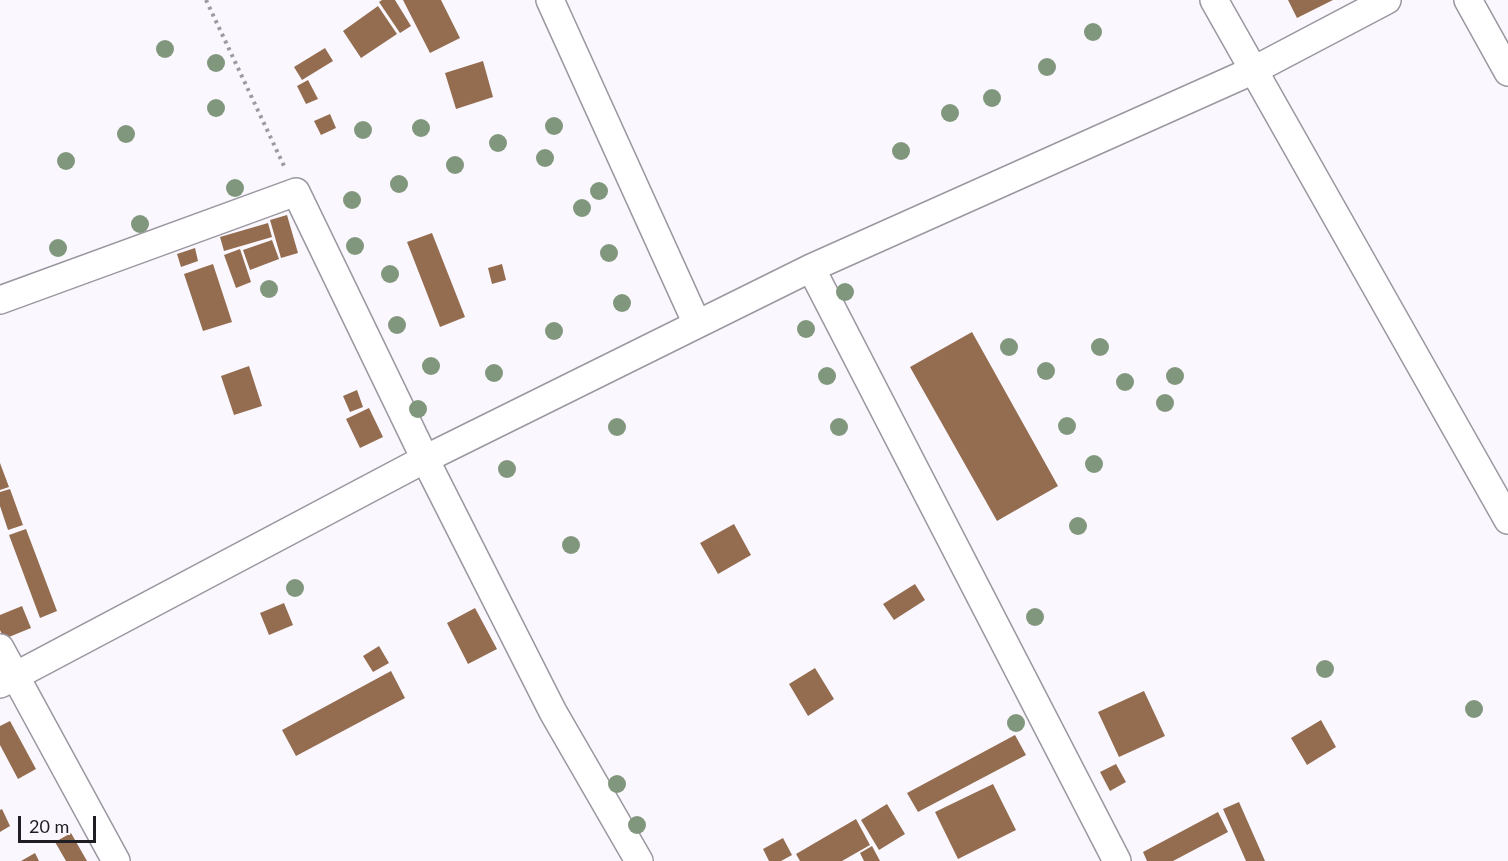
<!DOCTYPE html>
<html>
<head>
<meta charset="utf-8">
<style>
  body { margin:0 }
  #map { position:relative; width:1508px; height:861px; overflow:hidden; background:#faf7fe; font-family:Lato,sans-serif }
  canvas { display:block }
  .scale { position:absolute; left:18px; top:816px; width:78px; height:27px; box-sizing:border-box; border:3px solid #1f1e22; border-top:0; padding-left:8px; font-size:18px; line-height:21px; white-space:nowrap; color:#1f1e22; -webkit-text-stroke:4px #faf7fe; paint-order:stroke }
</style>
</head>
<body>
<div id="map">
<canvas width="1508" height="861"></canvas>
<div class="scale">20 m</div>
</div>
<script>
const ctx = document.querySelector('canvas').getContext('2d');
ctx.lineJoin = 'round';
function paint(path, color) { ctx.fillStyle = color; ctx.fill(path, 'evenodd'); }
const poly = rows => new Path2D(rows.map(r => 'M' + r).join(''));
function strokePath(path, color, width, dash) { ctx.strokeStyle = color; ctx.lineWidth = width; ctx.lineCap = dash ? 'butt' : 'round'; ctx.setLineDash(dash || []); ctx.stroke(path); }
const building = poly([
  [382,0,395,0,411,26,400,33,379,2],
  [403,0,441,0,460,38,430,53],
  [1288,0,1333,0,1297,18],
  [378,6,397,34,361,58,343,31],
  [325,48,333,61,302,80,294,67],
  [483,61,493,97,456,109,445,73],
  [308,80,318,99,306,104,297,86],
  [330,114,336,128,321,135,314,121],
  [287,215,298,253,281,258,270,220],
  [268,223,272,237,224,251,220,237],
  [432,233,465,317,440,327,407,242],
  [272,240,279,259,250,270,243,250],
  [195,248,198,261,181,267,177,254],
  [240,249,251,282,236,288,224,255],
  [213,264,232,322,203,331,184,274],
  [502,264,506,280,492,284,488,268],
  [972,332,1058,486,997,521,910,367],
  [249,366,262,406,234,415,221,376],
  [357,390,363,407,350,412,343,396],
  [369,408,383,437,360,448,346,419],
  [0,463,9,487,0,490],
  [10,489,23,525,8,530,0,506,0,492],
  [734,524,751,555,718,574,700,543],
  [26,529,57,611,40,618,9,535],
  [915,584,925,600,894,620,883,604],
  [284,603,293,625,269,635,260,613],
  [22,606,31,628,4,639,0,630,0,615],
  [475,608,497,649,468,664,447,623],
  [379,646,389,663,373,672,363,656],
  [815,668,834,699,808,716,789,684],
  [391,671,405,698,296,756,282,730],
  [1144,691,1165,736,1119,757,1098,712],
  [1321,720,1336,747,1307,765,1291,738],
  [10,721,36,769,18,779,0,745,0,726],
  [1015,735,1026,755,918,812,907,793],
  [1116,764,1126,782,1110,791,1100,772],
  [993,784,1016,830,958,859,935,812],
  [1239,802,1265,861,1246,861,1223,809],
  [887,804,905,834,879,850,861,820],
  [2,809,10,826,0,832,0,810],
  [1218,812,1228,832,1173,861,1147,861,1143,852],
  [856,819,870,845,842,861,800,861,796,854],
  [71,833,87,861,66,861,55,842],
  [783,838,792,855,781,861,769,861,763,849],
  [872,846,880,861,864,861,860,853],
  [35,853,39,861,21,861]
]);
const path = poly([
  [206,0,285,168]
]);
const minor = poly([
  [550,0,697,324],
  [1214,0,1508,520],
  [1468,0,1508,72],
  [811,268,1117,861],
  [0,300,296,192,425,459,553,712,639,861],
  [0,648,116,861],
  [0,684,425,459,811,268,1254,70,1387,0]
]);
const trees = [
  [1093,32],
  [165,49],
  [216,63],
  [1047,67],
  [992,98],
  [216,108],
  [950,113],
  [554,126],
  [421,128],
  [363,130],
  [126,134],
  [498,143],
  [901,151],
  [545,158],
  [66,161],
  [455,165],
  [399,184],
  [235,188],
  [599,191],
  [352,200],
  [582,208],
  [140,224],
  [355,246],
  [58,248],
  [609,253],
  [390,274],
  [269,289],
  [845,292],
  [622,303],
  [397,325],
  [806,329],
  [554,331],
  [1009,347],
  [1100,347],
  [431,366],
  [1046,371],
  [494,373],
  [827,376],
  [1175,376],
  [1125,382],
  [1165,403],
  [418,409],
  [1067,426],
  [617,427],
  [839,427],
  [1094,464],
  [507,469],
  [1078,526],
  [571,545],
  [295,588],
  [1035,617],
  [1325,669],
  [1474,709],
  [1016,723],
  [617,784],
  [637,825]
];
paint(building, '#946d50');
strokePath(minor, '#9b97a1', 30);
strokePath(path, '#9d9aa0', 4, [3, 4.5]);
strokePath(minor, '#fff', 27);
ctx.fillStyle = '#81977d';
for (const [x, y] of trees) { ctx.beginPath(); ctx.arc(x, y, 9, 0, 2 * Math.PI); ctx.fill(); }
</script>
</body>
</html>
